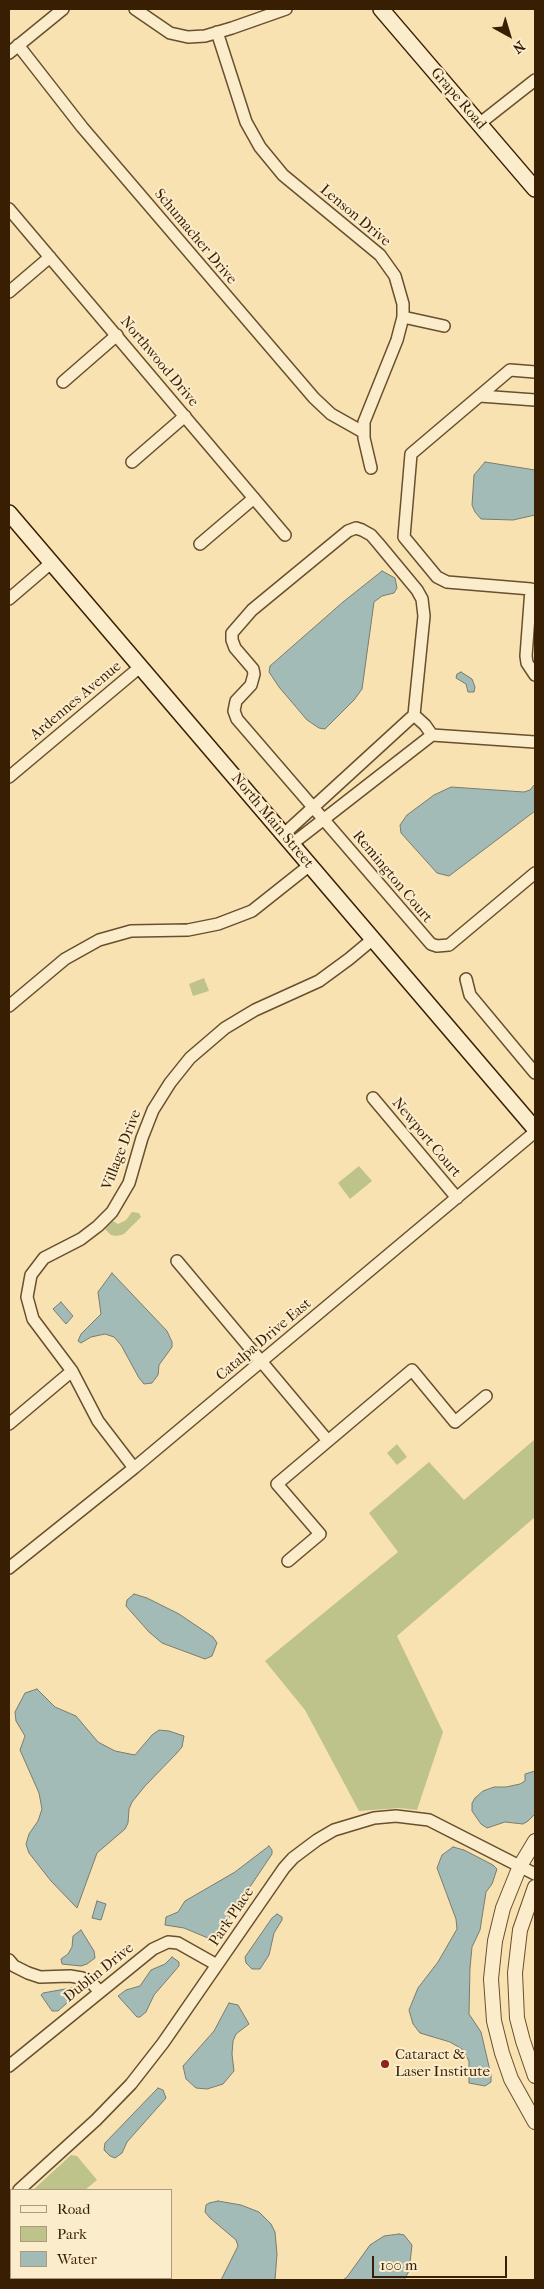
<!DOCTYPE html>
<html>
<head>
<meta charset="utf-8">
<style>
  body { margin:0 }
  #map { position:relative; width:544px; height:2289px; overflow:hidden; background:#f9e2b1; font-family:"IM FELL French Canon",serif }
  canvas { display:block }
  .frame { position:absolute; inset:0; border:10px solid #381e03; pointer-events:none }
  .legend { position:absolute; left:10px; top:2189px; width:162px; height:90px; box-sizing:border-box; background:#fbeccc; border:1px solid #ad9a7c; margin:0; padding:6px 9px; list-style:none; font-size:15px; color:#381e03 }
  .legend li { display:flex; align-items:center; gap:10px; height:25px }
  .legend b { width:25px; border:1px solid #ad9a7c }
  .north { position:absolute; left:484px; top:10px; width:50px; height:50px; -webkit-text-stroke:4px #fbeccc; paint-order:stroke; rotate:141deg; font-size:14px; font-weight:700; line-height:20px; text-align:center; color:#381e03 }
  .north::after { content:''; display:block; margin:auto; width:18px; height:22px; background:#381e03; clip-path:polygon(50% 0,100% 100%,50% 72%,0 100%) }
  .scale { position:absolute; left:372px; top:2256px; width:135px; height:22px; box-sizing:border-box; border:2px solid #381e03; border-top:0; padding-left:6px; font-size:15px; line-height:18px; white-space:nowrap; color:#381e03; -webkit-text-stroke:4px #fbeccc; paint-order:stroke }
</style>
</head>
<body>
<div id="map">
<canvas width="544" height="2289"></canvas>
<div class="frame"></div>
<ul class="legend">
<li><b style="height:6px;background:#fbeccc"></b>Road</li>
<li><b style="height:14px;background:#bec38b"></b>Park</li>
<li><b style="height:14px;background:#a3bbb7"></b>Water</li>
</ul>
<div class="north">N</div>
<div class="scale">100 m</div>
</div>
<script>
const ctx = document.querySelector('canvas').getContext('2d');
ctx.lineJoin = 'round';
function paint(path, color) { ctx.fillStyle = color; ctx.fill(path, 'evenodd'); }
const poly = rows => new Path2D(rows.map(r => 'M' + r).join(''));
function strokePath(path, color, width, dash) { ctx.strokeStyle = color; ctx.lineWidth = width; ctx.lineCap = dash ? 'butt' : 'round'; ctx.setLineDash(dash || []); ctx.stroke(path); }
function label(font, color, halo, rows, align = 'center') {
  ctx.font = font + ' "IM FELL French Canon",serif'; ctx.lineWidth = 4; ctx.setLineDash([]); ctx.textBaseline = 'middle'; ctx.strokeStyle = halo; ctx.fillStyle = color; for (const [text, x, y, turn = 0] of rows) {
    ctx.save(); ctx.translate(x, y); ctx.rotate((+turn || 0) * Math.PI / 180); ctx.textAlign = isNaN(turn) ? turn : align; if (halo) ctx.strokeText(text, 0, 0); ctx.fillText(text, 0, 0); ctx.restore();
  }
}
const green = poly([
  [204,978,209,991,193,996,189,984],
  [359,1166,372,1181,350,1199,338,1183],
  [132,1212,139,1213,141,1217,124,1234,117,1236,111,1235,105,1229,113,1221,118,1224,126,1220],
  [534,1440,535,1517,397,1636,443,1732,417,1810,399,1808,359,1811,305,1710,265,1661,398,1552,369,1513,429,1462,464,1500],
  [397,1444,407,1457,397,1465,387,1453],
  [71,2155,77,2156,97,2180,85,2190,33,2190],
  [11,2210,11,2253,9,2254,9,2212],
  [32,2278,108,2278,110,2280,34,2280]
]);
const water = poly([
  [485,462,535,470,535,515,513,520,481,519,475,512,472,505,474,475,485,462],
  [382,571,395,578,397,588,394,593,382,596,374,602,362,689,354,700,325,729,319,728,307,720,279,687,269,672,270,666,343,602,382,571],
  [461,672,472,679,475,687,474,692,468,692,466,684,456,678,457,674,461,672],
  [535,784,535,811,449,876,437,873,401,833,400,825,407,815,434,795,451,787,524,792,530,790,535,784],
  [112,1273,167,1331,172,1342,172,1347,159,1365,158,1375,152,1383,144,1384,139,1378,121,1345,114,1337,105,1334,91,1337,81,1343,78,1341,81,1334,101,1314,98,1292,112,1273],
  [61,1302,73,1316,66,1324,53,1309,61,1302],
  [134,1594,147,1598,179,1614,213,1637,217,1643,212,1656,205,1659,162,1643,149,1632,126,1606,127,1600,134,1594],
  [37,1689,55,1707,76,1716,98,1742,115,1751,135,1755,152,1735,159,1730,169,1731,184,1736,182,1747,176,1754,145,1786,132,1802,129,1809,128,1823,125,1829,97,1853,77,1908,51,1881,29,1853,26,1844,29,1834,38,1821,42,1809,39,1793,20,1750,25,1736,16,1721,15,1712,25,1693,37,1689],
  [535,1771,535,1814,528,1821,523,1824,505,1822,487,1828,481,1824,472,1811,472,1803,475,1798,483,1791,494,1787,506,1787,520,1784,525,1781,525,1774,535,1771],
  [269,1846,272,1850,272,1854,225,1924,215,1936,208,1938,184,1928,165,1925,166,1917,178,1912,185,1901,235,1872,269,1846],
  [453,1847,464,1850,493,1865,497,1869,492,1884,486,1892,480,1930,472,1947,470,1968,469,2014,481,2032,491,2075,491,2082,485,2086,469,2083,469,2061,462,2049,450,2042,420,2033,413,2024,409,2010,418,1988,438,1962,457,1929,456,1919,437,1868,442,1855,453,1847],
  [97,1901,106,1904,101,1920,92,1918,97,1901],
  [277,1914,282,1917,282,1920,274,1933,269,1955,260,1969,252,1969,246,1963,245,1957,272,1918,277,1914],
  [81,1930,94,1951,95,1958,87,1964,81,1966,62,1964,61,1959,68,1954,72,1947,73,1936,81,1930],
  [172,1957,179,1962,179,1966,154,1995,146,2012,140,2017,137,2017,118,1996,126,1990,140,1986,151,1970,165,1964,172,1957],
  [71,1988,76,1989,77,1994,58,2011,52,2011,41,1995,43,1993,71,1988],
  [229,2003,238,2005,249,2024,236,2034,233,2041,232,2054,234,2071,223,2084,207,2089,196,2088,186,2079,183,2066,214,2031,229,2003],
  [158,2088,163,2090,166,2098,127,2142,122,2153,115,2158,110,2156,104,2150,105,2143,158,2088],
  [218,2201,241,2205,259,2212,271,2224,275,2232,277,2254,275,2280,221,2280,238,2246,236,2240,210,2218,205,2212,206,2205,209,2203,218,2201],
  [399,2234,404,2235,412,2245,409,2271,404,2280,343,2280,347,2277,370,2245,384,2236,399,2234]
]);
const minor = poly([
  [135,9,170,33,188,37,205,36,232,28,286,9],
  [217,32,246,122,260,147,283,175,380,255,395,276,403,304,403,317,397,340,364,422,364,438,371,468],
  [18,45,82,127,314,398,331,414,363,432],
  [9,53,63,9],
  [479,124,535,80],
  [9,209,285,535],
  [9,292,50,257],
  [403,317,444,326],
  [535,372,510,370,411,454,404,537,437,577,447,582,531,589,526,656,527,663,535,675],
  [63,382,117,335],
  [480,396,535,400],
  [132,462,185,416],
  [200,544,254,498],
  [9,599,51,563],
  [414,715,424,616,422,599,417,590,378,543,371,535,362,530,356,528,348,531,252,610,232,633,232,640,235,648,253,669,254,674,251,685,236,701,234,711,237,719,431,944,437,946,449,945,535,873],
  [414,715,425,725,432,735],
  [432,735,535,742],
  [9,777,140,667],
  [284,834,414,715],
  [292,844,432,735],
  [466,979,470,995,535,1073],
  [9,1006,65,959,99,940,131,931,188,930,218,924,252,911,310,865],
  [373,1098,457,1198],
  [177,1261,328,1441],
  [9,1424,72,1371],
  [134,1468,98,1421,72,1371,33,1319,27,1297,31,1275,44,1258,81,1239,98,1226,112,1212,129,1183,142,1138,153,1110,170,1083,190,1058,225,1028,255,1010,319,981,349,959,373,939],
  [288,1561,320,1534,277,1484,412,1370,455,1422,486,1396],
  [9,1568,134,1468,535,1132],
  [9,1960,14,1966,28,1973,40,1977,70,1976,82,1978,91,1982,100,1992],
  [9,2066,153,1949,168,1942,178,1943,217,1965],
  [19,2190,96,2120,131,2084,163,2043,284,1868,293,1858,317,1840,334,1830,374,1818,396,1816,429,1820,535,1874],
  [9,2200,11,2198]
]);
const tertiary = poly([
  [535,1841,520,1866,503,1908,495,1941,491,1979,494,2021,502,2053,511,2079,535,2122],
  [535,1887,520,1930,515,1973,517,2018,523,2041,535,2076]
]);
const secondary = poly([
  [381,9,535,189],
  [9,513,535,1129]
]);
const markers = [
  [385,2064,5,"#8f2418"]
];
const streetNames = [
  ["Grape Road",458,99,49],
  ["Lenson Drive",355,216,40],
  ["Schumacher Drive",195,237,50],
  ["Northwood Drive",159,362,50],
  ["Ardennes Avenue",76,701,-40],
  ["North Main Street",272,821,50],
  ["Remington Court",392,877,50],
  ["Newport Court",426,1138,50],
  ["Village Drive",122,1150,-69],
  ["Catalpa Drive East",264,1340,-40],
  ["Park Place",232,1917,-56],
  ["Dublin Drive",99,1973,-39]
];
const poiNames = [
  ["Cataract &",395,2055],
  ["Laser Institute",395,2072]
];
paint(green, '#bec38b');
paint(water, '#a3bbb7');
strokePath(water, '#787c6f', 1);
strokePath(minor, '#684f2e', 14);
strokePath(tertiary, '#684f2e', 16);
strokePath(secondary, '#381e03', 18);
strokePath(minor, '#fbeccc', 11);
strokePath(tertiary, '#fbeccc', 14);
strokePath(secondary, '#fbeccc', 15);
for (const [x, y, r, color] of markers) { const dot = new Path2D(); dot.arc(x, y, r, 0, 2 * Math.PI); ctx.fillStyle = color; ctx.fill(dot); strokePath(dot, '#fbeccc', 2); }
label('15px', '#381e03', '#fbeccc', streetNames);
label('15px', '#381e03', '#fbeccc', poiNames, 'left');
</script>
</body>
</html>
